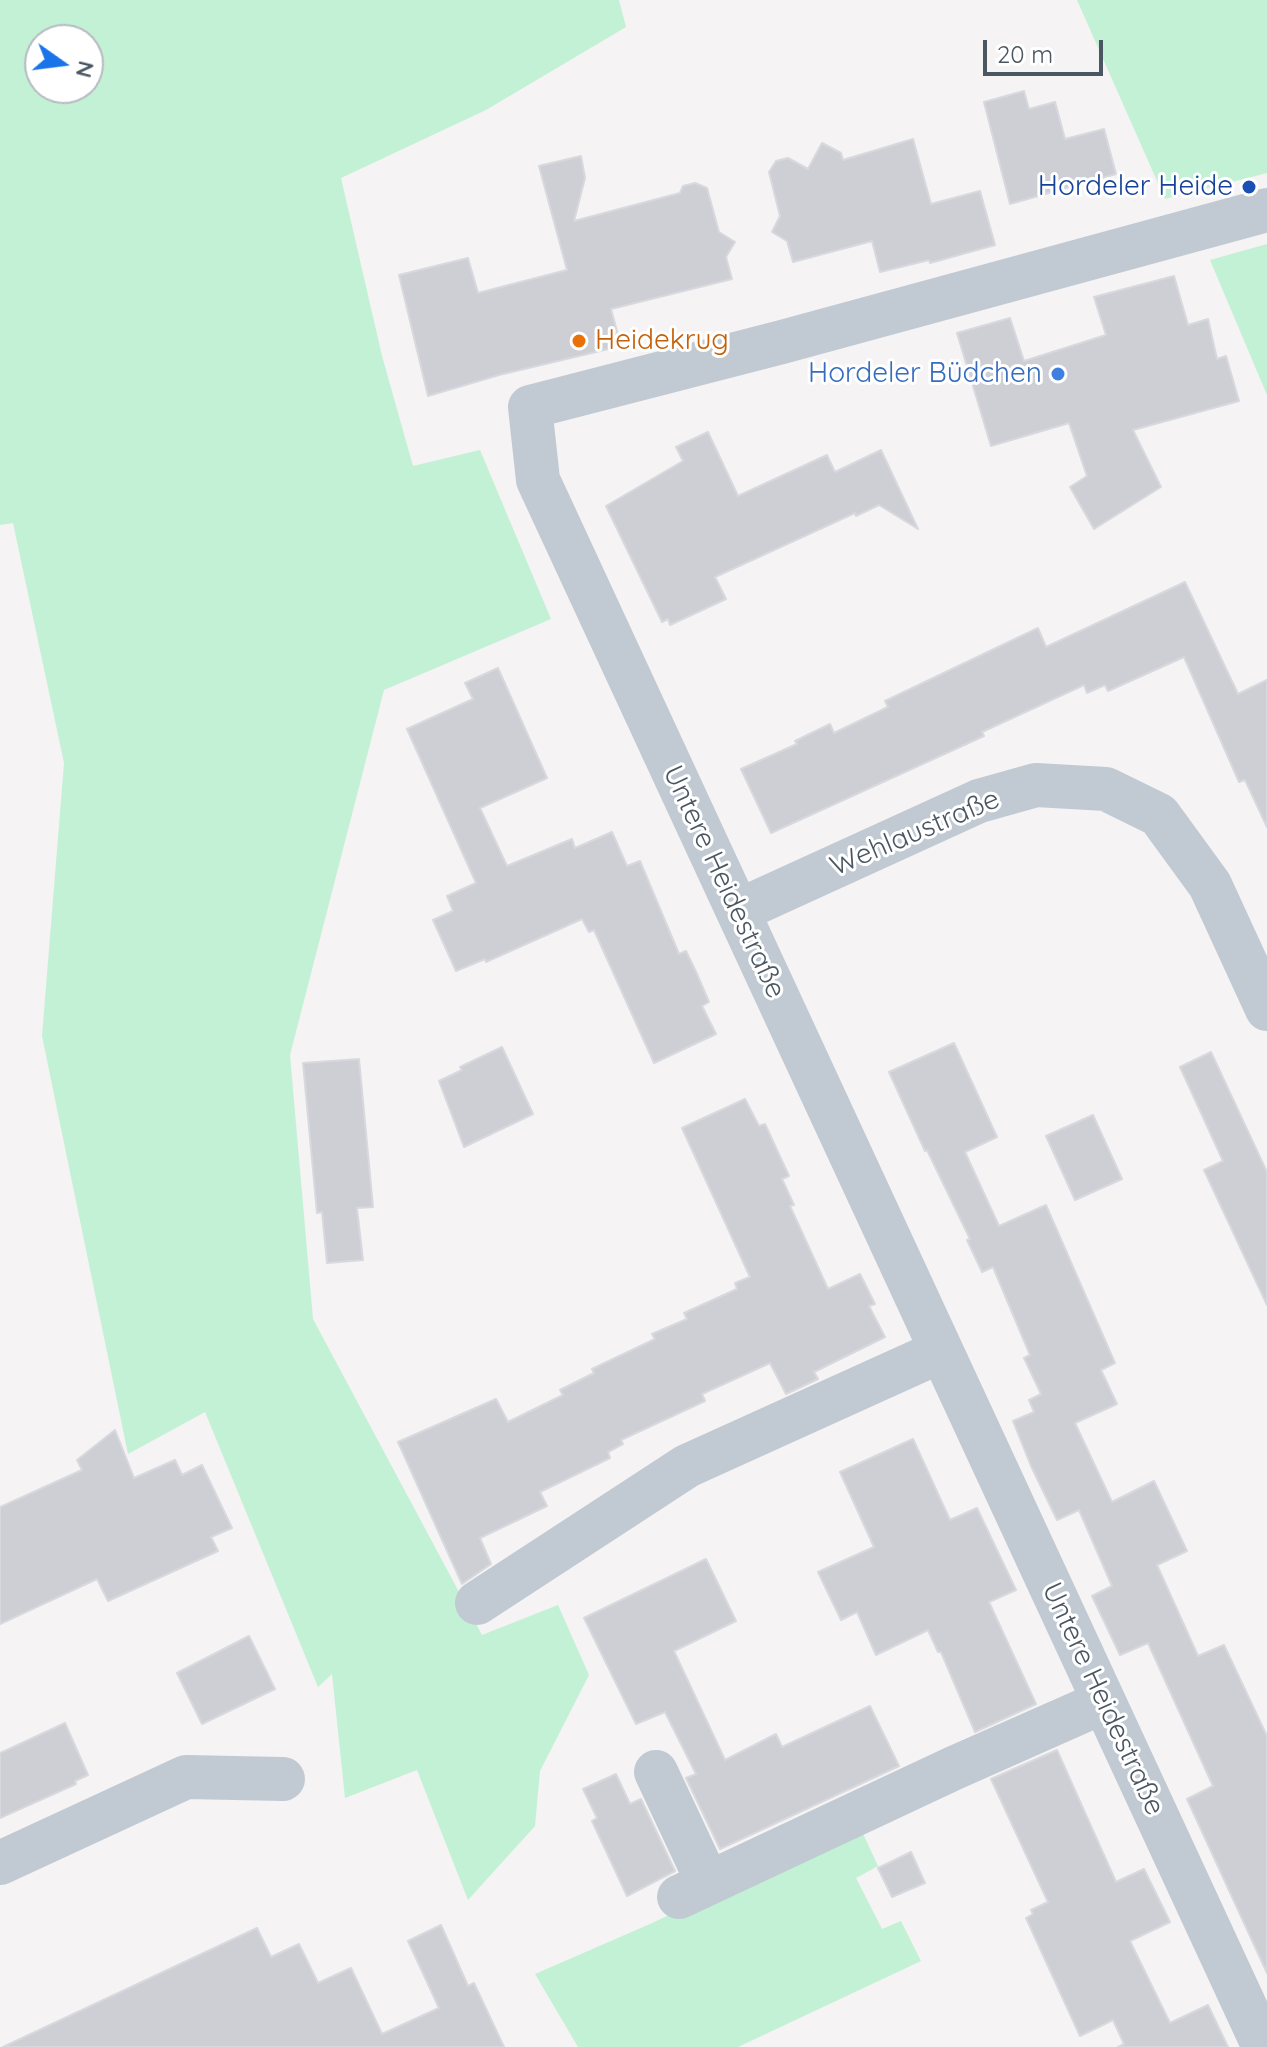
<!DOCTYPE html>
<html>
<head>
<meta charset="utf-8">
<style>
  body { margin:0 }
  #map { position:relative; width:1267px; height:2047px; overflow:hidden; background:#f5f3f3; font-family:Quicksand,sans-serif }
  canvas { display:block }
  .north { position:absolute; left:24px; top:24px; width:80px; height:80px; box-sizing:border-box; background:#fff; border:2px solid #b7bbc0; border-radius:50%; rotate:104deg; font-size:22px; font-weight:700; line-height:32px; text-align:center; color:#4a5661 }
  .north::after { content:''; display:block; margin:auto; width:28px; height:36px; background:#1a73e8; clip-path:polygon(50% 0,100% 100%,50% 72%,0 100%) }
  .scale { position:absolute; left:983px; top:40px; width:120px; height:36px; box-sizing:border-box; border:4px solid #4a5661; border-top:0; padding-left:10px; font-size:24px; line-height:28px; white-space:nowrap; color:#4a5661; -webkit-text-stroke:6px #fff; paint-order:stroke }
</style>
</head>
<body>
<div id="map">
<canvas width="1267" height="2047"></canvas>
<div class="north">N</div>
<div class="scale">20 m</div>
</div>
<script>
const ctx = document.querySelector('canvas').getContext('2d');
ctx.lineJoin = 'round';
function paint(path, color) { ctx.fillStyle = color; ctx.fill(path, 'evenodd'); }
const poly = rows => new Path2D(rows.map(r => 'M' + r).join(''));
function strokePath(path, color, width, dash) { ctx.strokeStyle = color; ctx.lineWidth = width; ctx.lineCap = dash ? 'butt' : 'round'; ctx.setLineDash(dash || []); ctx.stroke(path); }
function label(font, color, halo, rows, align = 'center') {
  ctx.font = font + ' Quicksand,sans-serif'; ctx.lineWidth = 6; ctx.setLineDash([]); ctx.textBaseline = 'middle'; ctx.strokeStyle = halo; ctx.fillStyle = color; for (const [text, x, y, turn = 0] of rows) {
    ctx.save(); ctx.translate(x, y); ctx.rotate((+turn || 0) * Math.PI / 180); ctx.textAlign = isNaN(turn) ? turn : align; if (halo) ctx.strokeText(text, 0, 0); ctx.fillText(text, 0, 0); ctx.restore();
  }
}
const green = poly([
  [0,0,619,0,626,27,486,110,341,178,382,356,413,466,480,450,551,619,384,690,290,1055,313,1319,482,1635,558,1605,589,1675,540,1771,535,1826,468,1900,417,1770,345,1798,332,1674,318,1687,205,1412,128,1454,42,1036,64,763,13,523,0,525],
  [40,40,88,40,88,88,40,88],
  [1077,0,1267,0,1267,173,1165,199],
  [1267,244,1267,395,1210,260],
  [859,1825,878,1866,856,1878,882,1929,901,1921,921,1961,738,2047,578,2047,535,1974,650,1924]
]);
const building = poly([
  [1024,91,1029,109,1055,102,1065,139,1104,129,1116,174,1010,204,984,102,1024,91],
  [913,139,931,204,980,191,995,245,930,263,929,260,880,272,872,241,793,262,787,241,772,232,780,216,769,172,776,161,788,158,808,169,822,143,841,153,843,160,913,139],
  [581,156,585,178,574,221,680,193,683,186,695,183,707,188,719,232,735,242,726,257,732,279,611,309,621,346,499,375,428,396,399,275,468,258,478,293,567,270,539,166,581,156],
  [1174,276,1188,325,1208,319,1217,359,1226,356,1239,401,1133,430,1161,487,1094,529,1070,487,1087,476,1069,423,991,446,957,333,1010,318,1024,361,1106,335,1094,297,1174,276],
  [708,432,738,496,827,455,835,472,881,450,918,529,879,505,856,516,855,513,715,577,726,599,670,625,668,619,662,622,606,506,683,461,676,447,708,432],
  [1185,582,1238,694,1267,680,1267,827,1245,780,1239,782,1184,657,1108,691,1105,685,1087,693,1084,685,982,732,984,736,771,833,741,769,797,744,795,741,830,724,834,733,888,707,885,701,1038,628,1046,647,1185,582],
  [498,668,547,778,480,808,507,866,572,839,575,848,612,832,627,866,640,861,679,954,686,951,697,974,709,1002,702,1006,716,1034,654,1063,594,930,589,932,582,919,486,962,485,959,456,971,433,920,453,911,447,896,476,883,407,729,473,699,465,683,498,668],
  [954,1043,997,1137,965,1152,999,1226,1046,1205,1115,1363,1101,1370,1117,1404,1075,1423,1112,1502,1154,1481,1187,1551,1157,1565,1198,1656,1224,1645,1267,1736,1267,1973,1187,1799,1213,1786,1148,1643,1120,1655,1092,1596,1112,1586,1079,1510,1057,1520,1031,1466,1013,1421,1034,1412,1029,1400,1041,1394,1024,1358,1030,1355,993,1267,982,1272,967,1240,970,1239,927,1150,925,1151,889,1072,954,1043],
  [502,1047,533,1114,464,1147,439,1081,462,1070,460,1067,502,1047],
  [1211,1052,1267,1172,1267,1305,1204,1170,1223,1161,1180,1067,1211,1052],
  [359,1059,373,1207,357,1208,363,1260,327,1263,322,1212,317,1213,303,1063,359,1059],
  [745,1099,759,1126,765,1124,789,1176,782,1179,794,1205,790,1206,828,1289,860,1274,875,1304,869,1306,885,1337,814,1372,818,1379,786,1394,770,1363,702,1394,705,1401,621,1440,623,1444,608,1452,610,1458,540,1492,547,1506,480,1538,491,1564,462,1584,398,1442,496,1399,508,1422,563,1395,560,1390,594,1373,592,1369,655,1339,652,1334,687,1319,684,1313,737,1289,735,1283,750,1277,682,1128,745,1099],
  [1093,1115,1122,1179,1075,1200,1046,1136,1093,1115],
  [115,1430,134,1478,175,1460,182,1475,202,1465,232,1528,211,1537,218,1551,108,1601,97,1579,0,1624,0,1507,82,1470,77,1460,115,1430],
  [913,1439,950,1520,977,1508,1016,1590,989,1602,1036,1704,975,1732,941,1652,938,1652,928,1630,876,1655,857,1612,841,1620,818,1572,874,1547,840,1472,913,1439],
  [706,1559,736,1621,674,1651,725,1760,776,1734,782,1747,870,1706,899,1766,720,1849,686,1778,696,1774,665,1712,636,1724,584,1618,706,1559],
  [249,1636,275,1689,202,1724,177,1673,249,1636],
  [65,1723,88,1775,75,1781,76,1784,0,1818,0,1753,65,1723],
  [1057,1750,1116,1882,1144,1869,1170,1922,1130,1941,1170,2023,1208,2005,1228,2047,1118,2047,1124,2044,1113,2020,1080,2036,1026,1918,1033,1914,1031,1910,1048,1902,991,1779,1057,1750],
  [616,1774,630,1804,641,1799,675,1871,627,1896,592,1821,597,1818,583,1789,616,1774],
  [911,1852,925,1883,892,1897,878,1868,911,1852],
  [441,1925,468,1986,474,1983,504,2047,3,2047,257,1928,271,1957,299,1944,318,1983,351,1968,382,2034,439,2008,408,1941,441,1925]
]);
const minor = poly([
  [738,911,979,801,1036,785,1106,789,1159,815,1210,885,1267,1009],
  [477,1603,687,1466,941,1351],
  [656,1772,708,1883],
  [0,1863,186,1777,283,1779],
  [679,1897,954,1768,1103,1702],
  [1264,2047,538,480,530,407,782,342,1267,210]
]);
const markers = [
  [1249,187,8,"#1a4fb4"],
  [579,341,8,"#e8710a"],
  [1058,374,8,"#3f7fe0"]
];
const transitNames = [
  ["Hordeler Heide",1233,187]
];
const foodNames = [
  ["Heidekrug",595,341]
];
const shopNames = [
  ["Hordeler Büdchen",1042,374]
];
const streetNames = [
  ["Wehlaustraße",915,833,-23],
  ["Untere Heidestraße",724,882,65],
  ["Untere Heidestraße",1103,1699,65]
];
paint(green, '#c3f1d5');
paint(building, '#cdcfd5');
strokePath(building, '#d7d9de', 2);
strokePath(minor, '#c1cad2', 44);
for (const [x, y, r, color] of markers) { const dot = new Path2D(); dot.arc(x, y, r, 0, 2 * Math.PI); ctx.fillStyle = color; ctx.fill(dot); strokePath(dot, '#fff', 3); }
label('28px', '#164399', '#fff', transitNames, 'right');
label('28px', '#c56008', '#fff', foodNames, 'left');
label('28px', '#366cbe', '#fff', shopNames, 'right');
label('28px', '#4a5661', '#fff', streetNames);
</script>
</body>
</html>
